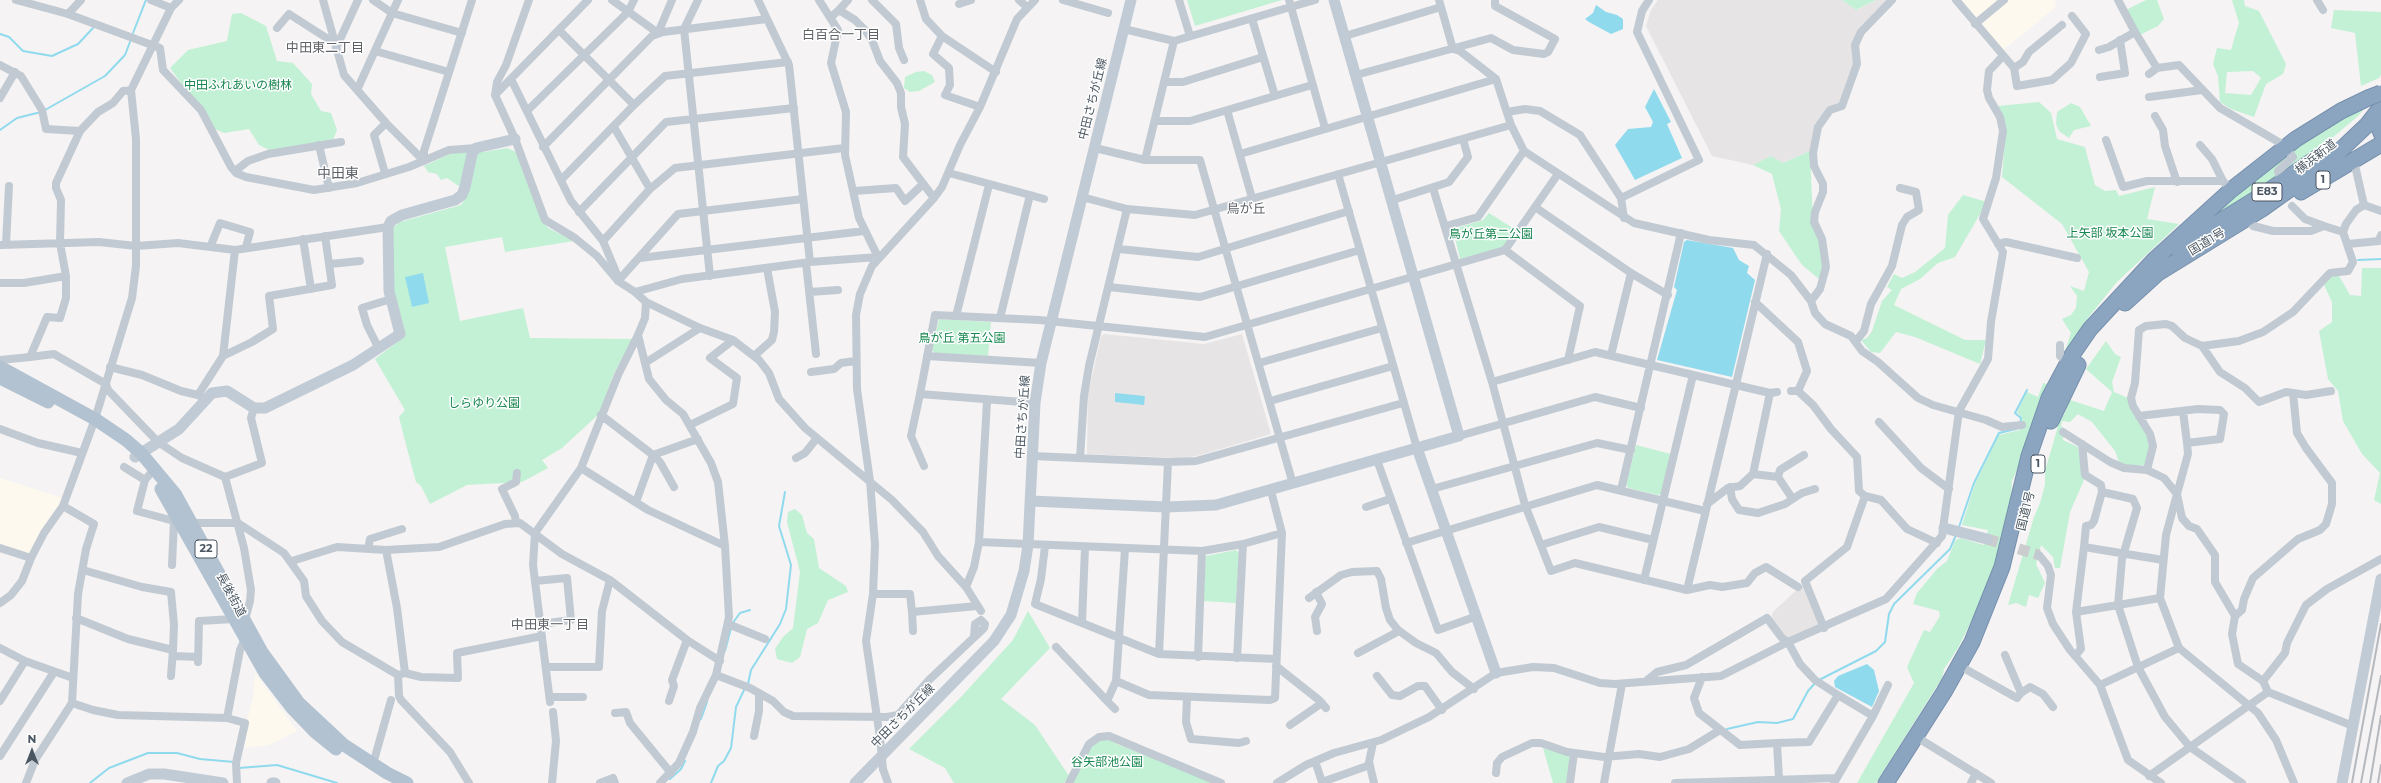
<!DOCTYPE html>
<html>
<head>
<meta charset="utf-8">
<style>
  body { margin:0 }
  #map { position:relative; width:2381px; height:783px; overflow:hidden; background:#f5f3f3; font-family:Montserrat,sans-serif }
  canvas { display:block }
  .north { position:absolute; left:12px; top:731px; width:40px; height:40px; -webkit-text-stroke:3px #fff; paint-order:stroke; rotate:0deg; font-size:11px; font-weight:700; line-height:16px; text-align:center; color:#4a5661 }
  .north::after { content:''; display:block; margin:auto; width:14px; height:18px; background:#4a5661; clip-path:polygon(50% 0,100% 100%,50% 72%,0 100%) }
</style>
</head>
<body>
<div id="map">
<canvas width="2381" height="783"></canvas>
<div class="north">N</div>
</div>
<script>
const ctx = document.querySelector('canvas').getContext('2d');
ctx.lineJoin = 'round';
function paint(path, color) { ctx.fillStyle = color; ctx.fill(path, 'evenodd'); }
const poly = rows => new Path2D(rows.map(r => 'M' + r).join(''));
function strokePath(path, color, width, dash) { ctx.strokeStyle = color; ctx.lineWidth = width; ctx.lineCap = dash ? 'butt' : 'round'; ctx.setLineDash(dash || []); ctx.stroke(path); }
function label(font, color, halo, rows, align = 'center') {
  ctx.font = font + ' Montserrat,"Noto Sans JP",sans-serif'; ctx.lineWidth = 3; ctx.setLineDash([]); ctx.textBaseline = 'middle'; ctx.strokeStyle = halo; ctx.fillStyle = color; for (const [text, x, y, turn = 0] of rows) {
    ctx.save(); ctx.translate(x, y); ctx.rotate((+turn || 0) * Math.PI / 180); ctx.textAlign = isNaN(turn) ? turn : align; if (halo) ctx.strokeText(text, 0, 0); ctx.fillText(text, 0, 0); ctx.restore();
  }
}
const commercial = poly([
  [1962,0,1999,0,1979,17,1975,16],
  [2008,0,2055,0,2056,7,2002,51,1982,26,1983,21],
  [0,478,63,498,29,555,0,546],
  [255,673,297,731,269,745,244,748,249,723,247,721,253,697]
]);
const education = poly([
  [1658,0,1842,0,1857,10,1876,0,1890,0,1859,31,1855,64,1839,103,1827,108,1810,151,1782,163,1771,156,1753,165,1712,156,1646,26,1651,10],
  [1104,334,1204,344,1242,334,1271,434,1197,456,1178,458,1087,454,1088,395,1101,336],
  [1803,584,1820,626,1790,639,1784,637,1771,619,1773,612]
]);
const green = poly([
  [1187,0,1282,0,1195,26],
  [1842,0,1876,0,1856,10],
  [2146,0,2157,0,2164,19,2158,26,2140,35,2126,10],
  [2232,0,2244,0,2245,6,2259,11,2286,64,2283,74,2266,84,2254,117,2231,109,2220,102,2218,76,2213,64,2217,48,2231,50,2234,39,2239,23],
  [2253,71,2261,78,2251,95,2225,93,2227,72],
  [2334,10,2381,12,2381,75,2379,78,2361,86,2355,33,2331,28],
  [241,13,266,26,277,61,293,63,312,84,311,94,321,111,331,113,337,130,333,140,269,150,259,145,249,129,224,133,215,129,170,68,188,50,227,41,232,14],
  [924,71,932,75,935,82,919,91,910,92,904,88,905,77,916,72],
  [2039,102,2051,113,2057,139,2085,147,2095,185,2105,191,2116,190,2119,196,2155,187,2147,219,2179,224,2116,283,2084,323,2064,354,2071,333,2062,319,2071,315,2076,308,2077,296,2070,286,2084,291,2089,272,2062,224,2002,177,2006,129,1998,106],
  [2071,103,2080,107,2091,126,2074,130,2069,138,2059,131,2056,124,2057,112],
  [2365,108,2358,116,2286,177,2211,218,2292,148,2349,113],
  [507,148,516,152,542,220,548,228,574,241,505,252,502,237,445,247,460,321,523,308,530,338,633,339,614,373,599,414,562,448,542,460,548,468,522,482,467,485,430,504,421,486,416,482,404,437,399,417,405,410,375,359,404,337,392,288,393,228,400,222,461,205,465,199,467,192,447,178,441,180,437,174,428,172,424,166,450,154,463,151,484,152],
  [1810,151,1813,223,1820,238,1824,268,1819,279,1802,265,1779,231,1781,209,1772,174,1753,165,1771,156,1783,163],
  [1963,195,1987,202,1955,257,1938,263,1920,279,1901,289,1894,305,1965,340,1986,340,1980,364,1915,337,1896,332,1880,353,1871,352,1861,340,1867,338,1872,331,1882,301,1892,290,1887,287,1894,274,1902,278,1915,272,1945,248,1948,215],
  [1489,213,1516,230,1503,247,1460,259,1453,229,1483,220],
  [2362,268,2381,268,2381,504,2374,500,2380,473,2362,454,2343,421,2338,391,2328,379,2319,331,2332,322,2332,302,2323,283,2327,279,2338,274,2350,295,2361,296],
  [939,319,991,322,988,356,934,353,932,350],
  [2106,341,2115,354,2121,357,2112,382,2114,392,2128,398,2148,435,2150,446,2145,465,2126,466,2119,462,2115,451,2092,422,2078,414,2070,422,2062,421,2061,426,2064,428,2063,440,2078,447,2084,480,2070,512,2060,568,2055,568,2053,557,2041,545,2036,564,2045,583,2038,598,2029,595,2026,607,2016,603,2008,605,2034,517,2040,503,2045,485,2045,471,2061,416,2064,415,2070,400,2104,411,2112,392,2086,369],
  [2043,383,2047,384,2028,434,2021,461,2012,481,2010,512,1995,564,1983,598,1958,648,1944,669,1942,678,1876,783,1857,783,1914,683,1907,667,1924,630,1930,632,1940,616,1939,611,1913,604,1917,593,1937,569,1947,561,1955,541,1960,538,1984,545,1988,530,1962,525,1975,484,1999,435,2020,430,2022,418,2017,412,2027,392,2038,397],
  [1636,445,1671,454,1661,494,1658,495,1628,488,1626,484],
  [795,509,802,515,807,533,814,539,819,568,846,586,848,592,828,600,818,623,807,629,800,657,792,663,777,659,775,649,783,637,793,628,800,572,787,522,788,512],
  [1236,550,1239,553,1236,603,1203,601,1206,556],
  [1028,611,1050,648,1001,699,1035,725,1069,776,1064,783,954,783,945,768,909,749,961,697,1013,640],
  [1106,738,1119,745,1216,783,1072,783,1091,747,1098,740],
  [1543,748,1570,756,1567,783,1553,783]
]);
const water = poly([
  [1596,5,1606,12,1617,15,1623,19,1623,29,1611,34,1589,22,1585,19,1593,13],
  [1654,89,1671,122,1667,124,1682,158,1635,180,1615,145,1628,129,1651,127,1653,122,1645,107],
  [1687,240,1733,248,1739,260,1749,266,1747,273,1755,280,1732,377,1657,360,1677,290,1674,287,1684,242],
  [423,273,429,303,412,307,405,277],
  [1115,393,1145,396,1144,405,1115,402],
  [1867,664,1874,670,1879,691,1872,707,1835,687,1834,681,1838,676]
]);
const stream = poly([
  [133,33,146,0],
  [0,34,9,37,23,51,52,56,78,44,93,28],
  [45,110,105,76,125,55,130,42],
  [0,130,17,118,41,112],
  [2358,260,2381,259],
  [2020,424,2021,418,2015,413,2027,390],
  [1959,527,1974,483,1999,433,2016,429],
  [732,624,740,613,750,610],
  [725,651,731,628],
  [1819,680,1876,651,1885,642,1889,614,1894,604,1950,549,1956,535],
  [748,684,751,670,780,624,786,609,791,565,779,526,785,492],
  [701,719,707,702],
  [1727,729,1758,722,1777,723,1793,719,1808,691,1816,682],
  [239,768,277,765,337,783],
  [670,779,681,769,685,761],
  [90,783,109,768,148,753,177,753,200,759,234,762],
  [711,783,718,766,724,761,731,748,736,707,745,688]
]);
const secondaryTunnel = poly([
  [1987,539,2039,555]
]);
const street = poly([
  [16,0,68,14,160,48,163,70,201,110,231,167,236,173,246,177,314,190,357,183,409,167,449,150,476,148],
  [151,0,171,8],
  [323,0,344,75,386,123,424,161],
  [373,0,392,13,462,33],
  [529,0,506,65,497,82,495,95,515,139,545,220,575,238,597,256,618,281,635,292,646,302,700,328,733,340,759,360,769,373,779,399,805,428,892,500,923,532,938,556,966,587,981,611],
  [612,0,658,33,672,0],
  [698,0,684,29,710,276],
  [758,0,789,65,810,262],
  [819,0,838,30,831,63,846,112,845,155,859,218,878,257],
  [872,0,896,24,899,48,904,60],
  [920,0,926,19,942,36,996,72],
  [1019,0,1027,7],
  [1063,0,1108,13],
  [1179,0,1190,36],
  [1289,0,1325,128],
  [1439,0,1453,49,1460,51,1496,79,1511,125,1524,151,1634,223,1709,240,1754,245,1791,275,1811,301,1815,313,1825,324,1851,336,1862,351,1878,362,1918,398,1933,405,1986,420,2002,427,2022,425],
  [1956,0,2014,68,2017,86,2052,80,2071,63,2086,34,2072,16],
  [2118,0,2135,32],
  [2317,0,2323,10],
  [959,4,971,0],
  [839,10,848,0],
  [68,14,81,0],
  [831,17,839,10,855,20,865,30,872,40,880,61,897,83,901,93,901,107,905,124,903,157,934,198],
  [1252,19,1275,96],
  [1975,24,2004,0],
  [277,28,289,14,336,44],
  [1124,29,1174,41,1315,0],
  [559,30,634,105,561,180],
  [942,36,933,54,949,68,950,85,945,95,980,107],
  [1345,36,1441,7],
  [336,48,358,0],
  [2099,50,2109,47,2135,32,2157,68,2179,65,2220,108,2282,144],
  [375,51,449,72],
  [0,65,21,76,42,110,46,129,80,131],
  [2014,68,2023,62,2029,52,2062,25],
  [2149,74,2157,68],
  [1356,75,1491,38,1513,50,1544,54,1548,52,1555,39,1495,6,1495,0],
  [2100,77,2125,73,2120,40],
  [511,79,571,201,603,241,616,272,618,281],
  [1164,82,1183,82,1263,57],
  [131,90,123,91,113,103,98,112,80,131,56,183,56,188,61,200,60,243,66,276,66,298,60,318,47,317,30,357,54,354,106,384,108,390,158,442,182,458,225,477,244,548,251,590,250,601,245,620],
  [357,90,398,0],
  [495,95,588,0],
  [2149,97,2202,90],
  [0,98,15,72],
  [634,105,665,76,788,62],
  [528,110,628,12,634,0],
  [1227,110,1252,198],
  [1507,112,1525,109,1540,111,1580,135,1621,198,1624,218],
  [2155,116,2163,130,2165,146,2177,182],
  [1155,121,1190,121,1312,85],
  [614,127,650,189,675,168,844,148],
  [2106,140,2123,187,2147,181,2223,181,2231,190],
  [319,145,329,188],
  [2200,145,2212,159,2223,181],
  [543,147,652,36,663,32,767,19],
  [1095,148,1145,160,1200,160,1293,484],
  [1240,154,1496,79],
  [1145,160,1174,41],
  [424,161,424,151,472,0],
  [2354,161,2364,205],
  [235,171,248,161,268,154,341,142],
  [385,173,374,135,386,123],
  [949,173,1030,195,1000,318],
  [1338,174,1417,448],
  [2280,179,2278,171,2293,157,2288,150],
  [1433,188,1492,382,1525,505,1551,571,1575,563,1687,590,1767,254],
  [854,191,896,188,905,201,923,184],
  [1030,195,1044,199],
  [1082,197,1127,209,1195,215,1511,125],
  [1621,198,1699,160,1637,32,1642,11,1649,0],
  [1393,200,1449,182,1468,157,1463,139],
  [2292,206,2305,219,2324,226],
  [1535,207,1631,273,1668,295],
  [579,212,666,122,794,108],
  [2248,217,2253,226,2273,231,2311,231,2324,226,2343,232],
  [1446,226,1478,217,1524,151],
  [303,239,311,289],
  [603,241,650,189],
  [6,244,9,186],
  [1998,244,2006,242,2077,258],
  [2348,244,2379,241,2381,235],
  [0,245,99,242,136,246,178,243,235,250,388,227],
  [211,245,220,223,250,232,246,247],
  [1119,249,1198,257,1349,211],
  [1505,250,1580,306,1568,360],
  [640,258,864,231],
  [806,263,816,354],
  [330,264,360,261],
  [618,281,678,214,803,199],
  [0,283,24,283,66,276],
  [1109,287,1200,297,1360,250],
  [635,292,682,279,810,262,878,257],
  [810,292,838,290],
  [1811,301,1820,289,1826,267,1822,239,1814,222,1815,212,1823,192,1823,184,1814,166,1813,153,1818,127,1830,110,1842,106,1857,64,1855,45,1861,32,1892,0],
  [1755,302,1798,342,1807,371,1798,391],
  [956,316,989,185],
  [638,335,649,379,666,400,683,414,711,463,718,482,725,546,729,617,716,675,700,708,693,732,679,763,660,783],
  [1856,341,1864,331,1871,304,1892,266,1902,225,1907,217,1919,210,1916,192,1900,188],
  [2060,345,2060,356,2068,363],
  [2202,346,2220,372,2245,388,2259,402,2286,392,2306,395,2331,391],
  [379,349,367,325,362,308,391,299],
  [1611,355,1631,273],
  [223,356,252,342,273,329,269,296,332,285,325,236],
  [754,356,772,340,774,332,775,312,767,268],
  [927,356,1041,363],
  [0,360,30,357],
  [645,363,700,328],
  [1259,363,1382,328],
  [110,367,142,375,181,391,198,395],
  [811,372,834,369,841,363,855,361],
  [1492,382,1595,352,1770,393,1777,392],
  [1791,391,1798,391,1813,405,1831,429,1857,457,1859,491,1865,496,1847,547,1805,581,1824,628],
  [920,394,911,436,924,466],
  [207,400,198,395,223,356,235,250],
  [1270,401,1393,366],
  [1035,403,920,394,935,315,1039,320,1205,337,1505,250,1558,174],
  [2183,411,2187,443],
  [601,415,653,455,660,462,674,487],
  [2139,416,2198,409,2220,410,2224,414,2220,439,2187,443,2188,454,2177,494,2182,518,2189,526,2197,529,2215,555,2215,582,2235,616],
  [1879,422,1921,468,1949,489],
  [690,425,733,404,737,378,710,358,733,340],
  [0,429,38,443,82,453],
  [2063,432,2110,462,2124,468,2147,470,2164,478,2177,494,2166,535,2160,598,2179,648,2258,713,2276,740,2294,783],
  [1459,436,1595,397,1641,408],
  [2082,444,2085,475,2101,485,2102,492],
  [1033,456,1168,462,1196,461,1403,403],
  [796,458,805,453,817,438],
  [1080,458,1084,396,1089,366,1127,209],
  [1377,460,1438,630,1477,616],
  [124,467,145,480],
  [581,468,648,510,725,546],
  [2147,470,2153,446,2150,434,2133,406,2131,398,2135,383,2139,330,2146,326,2166,324,2172,326,2185,338,2202,346,2239,341,2263,332,2293,312,2330,273,2348,271,2353,262,2343,232,2346,224,2356,210,2364,205,2381,211],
  [150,474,145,480,137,511,174,521,179,517],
  [1753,474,1778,477],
  [225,477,262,463,251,418,254,408],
  [1730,487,1732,499,1739,510,1758,513,1785,504,1802,493,1815,489],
  [1432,489,1597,443,1631,450],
  [1621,490,1681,233],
  [1865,496,1881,500,1907,529,1937,543],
  [1792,498,1778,477,1780,470,1804,455],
  [636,502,653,455,698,439],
  [1707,504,1728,488,1740,486,1753,474,1770,393],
  [1366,507,1390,499],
  [192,523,238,523,284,553,304,581,306,596,322,621,342,642,398,675,405,673,421,677,458,678,457,653,542,636],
  [516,523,515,516,502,489,516,482,517,473],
  [979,542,1202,551,1243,544,1282,533],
  [1406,543,1597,485,1705,511],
  [1541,545,1599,527,1653,540],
  [1045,546,1041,579,1035,604,1159,654,1276,659],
  [2084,547,2086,526,2091,525,2094,521,2102,492,2133,499,2137,508,2122,559,2118,605,2138,667,2165,717,2190,747,2242,783],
  [0,548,31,558],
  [368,549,370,539,402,529],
  [1125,549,1116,681,1149,695,1270,700,1275,698,1282,533,1271,491],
  [386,550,397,608,405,673],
  [2039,555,2048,566,2051,575,2047,608,2053,624,2070,650,2100,685,2128,760,2161,783],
  [292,561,337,547,386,550,439,547,505,524,520,523,562,554,610,580,687,640,720,661],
  [172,565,174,521],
  [1644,580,1693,375],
  [535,581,567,578,571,620,541,624],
  [966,587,974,567,979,542,987,401],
  [1687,590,1710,585,1722,587,1747,583,1755,573,1766,567,1798,587],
  [1316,592,1322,604,1315,617,1317,631],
  [873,594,910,594,912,612,977,606],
  [1309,598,1341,575,1352,572,1377,571,1381,579,1386,608,1390,620,1398,630,1416,643,1436,653,1452,672,1474,689],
  [2160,598,2076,612,2084,547,2163,560],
  [0,603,11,595,22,581,31,558,44,533,63,506,95,419,132,298,136,266,136,139,131,90,171,8,179,0],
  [912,612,913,631],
  [76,618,128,639,173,650,174,625,171,592,142,587,83,570],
  [1082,622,1085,548],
  [728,624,765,639],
  [1056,647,1107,701,1116,681],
  [0,648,25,661,73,678],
  [1358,653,1399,631],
  [1159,654,1168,462],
  [173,656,198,657],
  [2075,656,2081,649,2076,612],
  [1198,657,1202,551],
  [1237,658,1243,544],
  [198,662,199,621,234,619],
  [1276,666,1319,700,1326,708],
  [547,667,599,667,602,611,610,580],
  [1967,670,2017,698,2021,693,2005,655],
  [398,675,399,696,401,700,450,752,469,783],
  [716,675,750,688,773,701,784,712,793,716,887,717,898,715,929,680,984,628,985,624,981,620,975,624,974,636],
  [171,676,173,650],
  [1377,676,1392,695,1400,696,1418,686,1425,686,1442,710],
  [1702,677,1694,698,1699,713,1740,745,1777,743,1779,779],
  [1646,681,1657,672,1686,665,1767,618,1782,638,1788,642,1800,664,1815,680,1838,695],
  [2263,681,2238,664,2232,634,2235,616,2242,610,2244,599,2253,578,2298,539,2320,530,2326,524,2332,504,2332,483,2306,448,2297,433,2293,393],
  [2100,685,2179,648],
  [2021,693,2030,687,2043,694,2053,707],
  [550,697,583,697],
  [1187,698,1186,722,1191,739,1239,743,1246,741],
  [0,701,25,661],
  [669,701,674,686,672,680,687,640],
  [1107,701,1115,709],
  [550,702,533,565,535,533,581,468,618,375,638,335,645,318,646,302],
  [72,703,93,710,118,715,227,718,245,723,236,763,237,783],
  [615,713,626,712,630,723,671,773],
  [1873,716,1888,685],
  [227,718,240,650,245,639],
  [1290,725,1322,703],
  [2353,726,2268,692,2263,681,2285,653,2287,643,2306,605,2327,589,2381,559],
  [754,736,759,711,759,693],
  [880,738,866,641,873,594,875,545,870,481,857,389,856,315,860,294,872,266,934,198,942,187,960,145,980,107,1017,19,1035,0],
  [1923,741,1991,783],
  [1373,743,1369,762,1374,783],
  [1777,743,1809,742,1838,695,1873,716,1834,783],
  [0,756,54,672],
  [1315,761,1322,782,1370,765],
  [373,764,391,700],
  [883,769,888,783],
  [1496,773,1497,763,1502,757,1532,743,1541,743,1567,752,1604,757,1639,754,1660,757,1689,749,1720,730],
  [2149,776,2268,692],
  [26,783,35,760,72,703,78,594,86,549,94,524,63,506],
  [552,783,556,741,553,712],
  [600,783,613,778,615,783],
  [1069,783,1089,744,1099,737,1109,736,1221,783],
  [1277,783,1306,765,1334,753,1381,740,1429,717,1496,673,1533,667,1554,668,1600,683,1615,684,1721,676,1788,642,1886,599,1942,536,1959,411,1988,359,1991,322,2003,252,1983,219,1996,178,2003,131,2000,117,1989,98,1987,90,1989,71,2002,57],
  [1570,783,1574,753],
  [1604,783,1622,684],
  [1675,783,1836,778],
  [1971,783,1976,773]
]);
const secondary = poly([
  [1417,448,1496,673],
  [135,457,179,429,212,393,227,391,254,408,265,408,353,365,400,334,389,291,388,227,391,221,402,215,455,200,462,195,465,187,472,154,476,148,515,139],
  [1031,501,1166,507,1216,505,1459,436,1334,0],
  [1944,528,1987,539],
  [127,783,149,774,164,774,223,783],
  [272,783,275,783],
  [855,783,994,641,1011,615,1024,571,1028,545,1035,403,1041,363,1131,0],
  [2342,783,2381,579]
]);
const primary = poly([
  [0,367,95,419,126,440,141,453,176,495,262,652,299,703,344,745,387,773,407,783],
  [0,378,48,402],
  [161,489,265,673,292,708,315,732,336,749]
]);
const highway = poly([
  [2379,127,2381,133],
  [2301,192,2381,144],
  [2177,248,2261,196,2318,157],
  [2125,303,2158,273,2262,209,2328,162,2367,125,2381,107],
  [2051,421,2078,365],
  [1886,783,1944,692,1972,642,2002,567,2029,456,2049,398,2072,355,2090,329,2154,260,2231,190,2296,139,2341,111,2368,98]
]);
const rail = poly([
  [2352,783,2381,624],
  [2361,783,2381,676],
  [2370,783,2381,716],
  [2378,783,2381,765]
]);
const streetBridge = poly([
  [880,738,883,769]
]);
const highwayBridge = poly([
  [2368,98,2381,93]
]);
const shields = [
  [2323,180,14],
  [2267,192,30],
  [2038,464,14],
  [206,549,22]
];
const shieldNames = [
  ["1",2323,180],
  ["E83",2267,192],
  ["1",2038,464],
  ["22",206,549]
];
const parkNames = [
  ["中田ふれあいの樹林",238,85],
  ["上矢部 坂本公園",2110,233],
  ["鳥が丘第二公園",1491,234],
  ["鳥が丘 第五公園",962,338],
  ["しらゆり公園",484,403],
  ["谷矢部池公園",1107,762]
];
const streetNames = [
  ["中田さちが丘線",1093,99,-76],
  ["横浜新道",2316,157,-38],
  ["国道1号",2207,242,-31],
  ["中田さちが丘線",1023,417,-86],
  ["国道1号",2026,511,-76],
  ["長後街道",231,595,62],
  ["中田さちが丘線",903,716,-45]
];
const neighbourhoodNames = [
  ["白百合一丁目",841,35],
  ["中田東二丁目",325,48],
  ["鳥が丘",1246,209],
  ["中田東一丁目",550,625]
];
const quarterNames = [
  ["中田東",338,174]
];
paint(commercial, '#fdf9ef');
paint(education, '#e6e4e5');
paint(green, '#c3f1d5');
paint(water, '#90daee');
strokePath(stream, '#90daee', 2);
strokePath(secondaryTunnel, '#caccce', 11, [11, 5.5]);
strokePath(highway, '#7690ad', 17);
strokePath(street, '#c1cad2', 8);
strokePath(secondary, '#c1cbd6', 11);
strokePath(primary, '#b3c2d1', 13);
strokePath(highway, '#8ba5c1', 15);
strokePath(rail, '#b5b8bd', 2);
strokePath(highwayBridge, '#7690ad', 17, []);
strokePath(streetBridge, '#c1cad2', 8);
strokePath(highwayBridge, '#8ba5c1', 15);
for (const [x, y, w] of shields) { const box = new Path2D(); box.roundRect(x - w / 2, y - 9, w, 18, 3); ctx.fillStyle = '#fff'; ctx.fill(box); strokePath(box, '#4a5661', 1); }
label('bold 11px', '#4a5661', null, shieldNames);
label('12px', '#17864f', '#fff', parkNames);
label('12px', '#4a5661', '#fff', streetNames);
label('13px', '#5f6368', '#fff', neighbourhoodNames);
label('14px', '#5f6368', '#fff', quarterNames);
</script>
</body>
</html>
